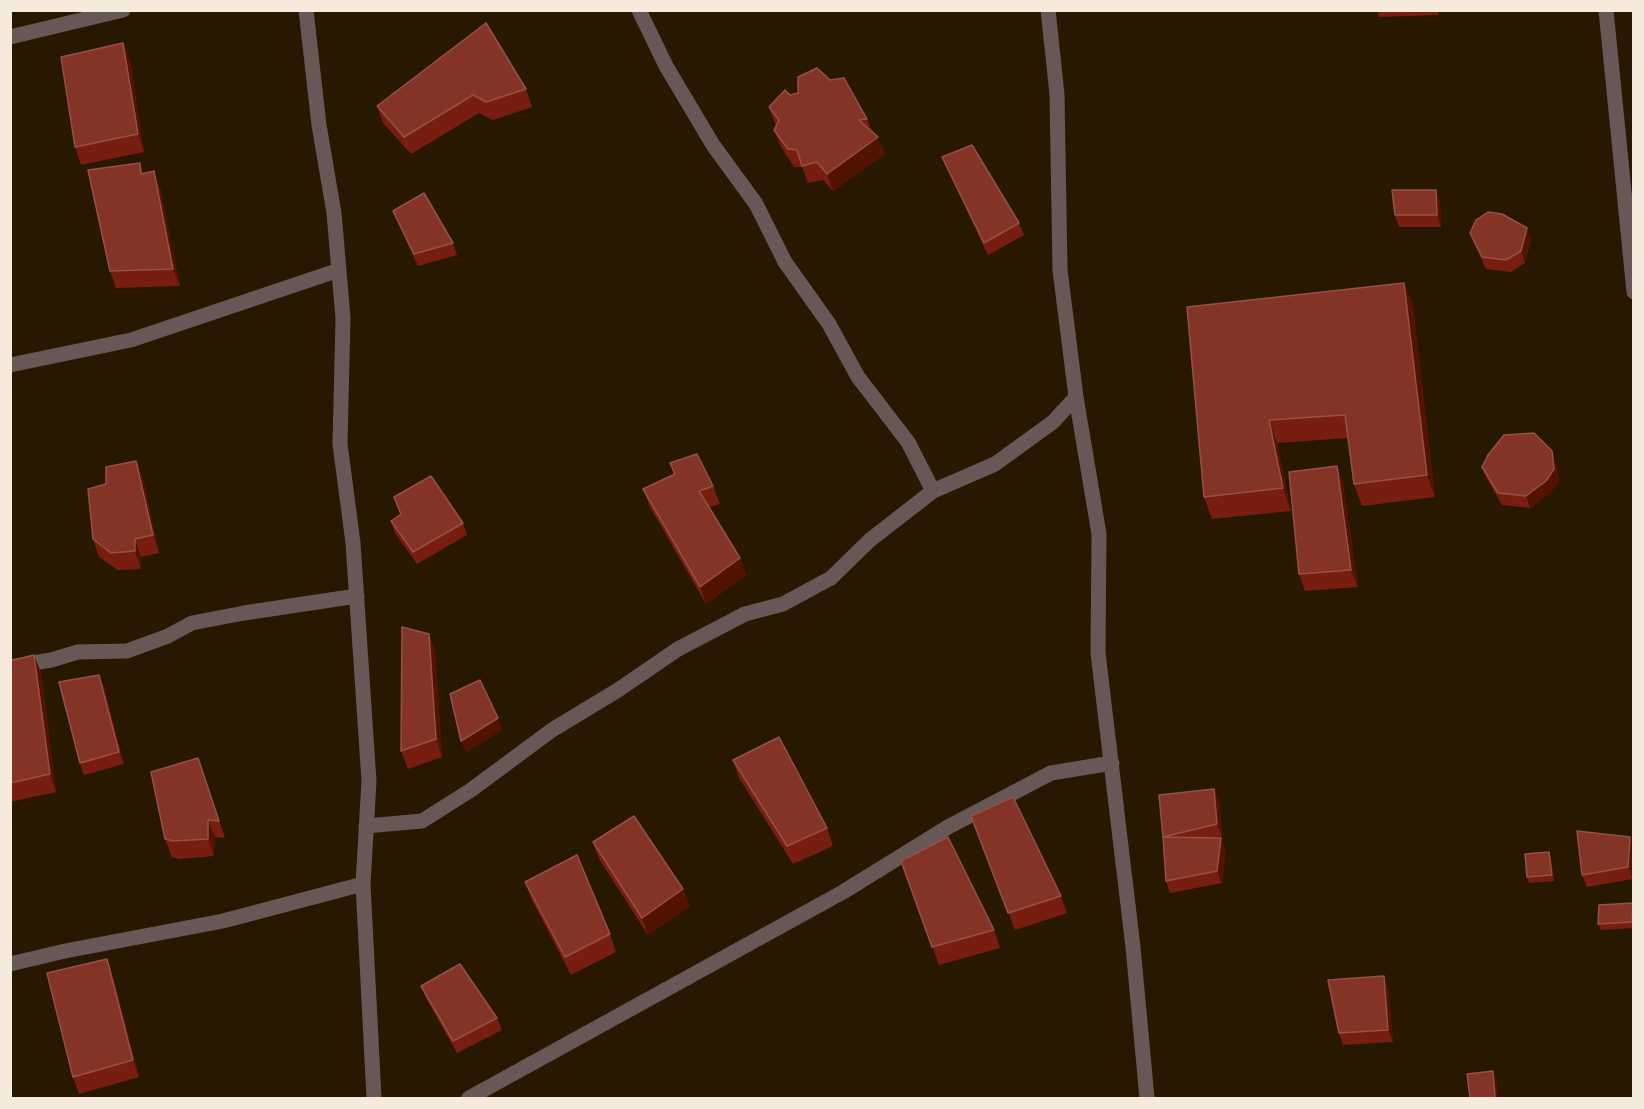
<!DOCTYPE html>
<html>
<head>
<meta charset="utf-8">
<style>
  body { margin:0 }
  #map { position:relative; width:1644px; height:1109px; overflow:hidden; background:#291801; font-family:Lato,sans-serif }
  canvas { display:block }
  .frame { position:absolute; inset:0; border:12px solid #f6eadc; pointer-events:none }
</style>
</head>
<body>
<div id="map">
<canvas width="1644" height="1109"></canvas>
<div class="frame"></div>
</div>
<script>
const ctx = document.querySelector('canvas').getContext('2d');
ctx.lineJoin = 'round';
const poly = rows => new Path2D(rows.map(r => 'M' + r).join(''));
function stroke(path, color, width, dash) { ctx.strokeStyle = color; ctx.lineWidth = width; ctx.lineCap = dash ? 'butt' : 'round'; ctx.setLineDash(dash || []); ctx.stroke(path); }
function fill(path, color) { ctx.fillStyle = color; ctx.fill(path, 'evenodd'); }
const minor = poly([
  [306,10,319,125,334,213,343,318,340,444,353,543,369,781,363,884,374,1098],
  [639,10,666,66,713,145,756,204,785,262,829,324,858,377,908,442,933,491],
  [1048,10,1057,94,1060,270,1076,397,1099,534,1098,653,1133,947,1147,1098],
  [1606,10,1634,292],
  [10,365,131,340,339,270],
  [10,667,51,660,78,652,127,651,168,636,192,623,244,613,357,596],
  [366,826,422,821,471,790,552,730,618,690,678,649,745,614,783,604,831,578,870,540,933,491,995,464,1053,422,1076,397],
  [10,964,65,951,223,921,363,884],
  [469,1098,843,892,948,827,1051,773,1112,763]
]);
const tertiary = poly([
  [10,37,123,10]
]);
const wall = poly([
  [1377,10,1438,10,1439,15,1379,17],
  [123,43,130,60,144,152,81,165,75,147],
  [526,89,532,107,493,120,479,113,411,154,383,123,377,106],
  [790,95,867,119,872,132,885,154,833,191,823,180,808,183,802,167,794,167,781,147,774,130,776,126,769,107],
  [942,157,1019,223,1024,235,988,255,947,168],
  [140,163,143,174,160,188,180,286,116,288,110,271],
  [1436,190,1440,202,1441,227,1399,227,1395,215],
  [393,211,453,243,457,255,418,266,398,223],
  [1470,233,1531,240,1525,263,1511,272,1486,269,1475,245],
  [1404,283,1413,306,1435,497,1362,506,1354,484,1348,438,1277,443,1291,511,1212,519,1204,497,1187,307],
  [1552,451,1556,463,1559,481,1550,493,1530,508,1502,505,1487,479,1482,467],
  [136,461,143,479,159,553,141,557,141,569,118,570,99,557,93,539,106,484],
  [670,463,713,486,720,504,709,507,740,558,746,575,706,604,650,507,643,489,674,475],
  [1337,466,1343,483,1358,587,1305,591,1299,574],
  [394,497,463,523,467,535,417,564,395,533,391,521,401,515],
  [429,634,435,651,442,757,408,769,401,751],
  [10,661,41,672,56,792,10,802],
  [99,675,104,687,124,764,84,775,80,763],
  [733,760,827,828,833,846,793,864,739,778],
  [204,776,225,838,215,837,214,856,179,859,172,857,165,839],
  [1214,789,1219,801,1222,836,1215,838,1226,850,1222,883,1170,893,1166,881,1163,837],
  [971,816,1061,896,1067,913,1015,930],
  [1630,837,1634,848,1633,879,1587,887,1582,875],
  [593,842,683,889,690,906,648,935,599,859],
  [1549,852,1551,858,1554,881,1529,883,1527,877],
  [901,861,994,930,1000,948,939,965],
  [525,882,610,934,616,952,571,975,532,900],
  [1633,903,1634,928,1601,930,1598,924],
  [107,959,113,976,139,1077,79,1094,73,1077],
  [421,986,497,1018,502,1030,457,1053,426,998],
  [1388,988,1393,1042,1343,1045,1339,1033]
]);
const shadedWall = poly([
  [123,43,130,60,144,152,138,134],
  [878,137,885,154,833,191,827,174],
  [154,171,160,188,180,286,173,269],
  [1436,190,1440,202,1441,227,1437,215],
  [1527,228,1531,240,1525,263,1521,251],
  [1404,283,1413,306,1435,497,1427,475],
  [1269,420,1277,443,1291,511,1283,488],
  [1552,451,1556,463,1559,481,1550,493,1530,508,1526,496],
  [136,461,143,479,159,553,153,535],
  [1337,466,1343,483,1358,587,1351,570],
  [135,539,141,557,141,569,135,551],
  [740,558,746,575,706,604,700,587],
  [429,634,435,651,442,757,436,739],
  [34,655,41,672,56,792,50,774],
  [99,675,104,687,124,764,119,752],
  [498,718,502,730,466,753,461,741],
  [1214,789,1219,801,1222,836,1217,824],
  [208,820,215,837,214,856,208,839],
  [1630,837,1634,848,1633,879,1628,867],
  [1221,838,1226,850,1222,883,1217,871],
  [1549,852,1551,858,1554,881,1552,875],
  [683,889,690,906,648,935,642,918],
  [1634,903,1634,927,1632,922],
  [107,959,113,976,139,1077,133,1060],
  [1384,976,1388,988,1393,1042,1388,1030],
  [1493,1071,1497,1082,1498,1098,1495,1098]
]);
const building = poly([
  [486,23,526,89,486,102,473,95,404,137,377,106,486,23],
  [123,43,138,134,75,147,61,57,123,43],
  [817,68,830,80,844,78,867,119,859,120,878,137,827,174,817,162,802,166,797,150,788,149,774,130,779,120,769,107,785,90,790,95,798,93,798,77,817,68],
  [972,145,1019,223,984,243,942,157,972,145],
  [140,163,141,174,154,171,173,269,110,271,88,170,140,163],
  [1392,190,1436,190,1437,215,1395,215,1392,190],
  [424,193,453,243,414,254,393,211,424,193],
  [1488,212,1502,214,1527,228,1521,251,1506,260,1482,257,1470,233,1476,220,1488,212],
  [1404,283,1427,475,1354,484,1345,415,1269,420,1283,488,1204,497,1187,307,1404,283],
  [1534,433,1552,451,1554,469,1546,481,1526,496,1498,493,1482,467,1488,455,1504,435,1534,433],
  [697,454,713,486,699,491,740,558,700,587,643,489,675,474,670,463,697,454],
  [136,461,153,535,135,539,135,551,111,553,93,539,88,489,106,484,106,467,136,461],
  [1337,466,1351,570,1299,574,1289,472,1337,466],
  [431,476,463,523,413,552,391,521,401,514,394,497,431,476],
  [402,627,429,634,436,739,401,751,402,627],
  [34,655,50,774,10,783,10,661,34,655],
  [99,675,119,752,80,763,59,682,99,675],
  [480,680,498,718,461,741,450,694,480,680],
  [779,737,827,828,787,846,733,760,779,737],
  [198,758,219,821,208,820,208,839,173,841,165,839,151,772,198,758],
  [1214,789,1217,824,1163,837,1159,795,1214,789],
  [1013,797,1061,896,1008,913,971,816,1013,797],
  [634,816,683,889,642,918,593,842,634,816],
  [1577,831,1630,837,1628,867,1582,875,1577,831],
  [948,837,994,930,932,947,901,861,948,837],
  [1163,837,1221,838,1217,871,1166,881,1163,837],
  [1549,852,1552,875,1527,877,1525,854,1549,852],
  [577,855,610,934,565,957,525,882,577,855],
  [1633,903,1632,922,1598,924,1599,905,1633,903],
  [107,959,133,1060,73,1077,47,973,107,959],
  [460,964,497,1018,453,1041,421,986,460,964],
  [1384,976,1388,1030,1339,1033,1328,980,1384,976],
  [1493,1071,1495,1098,1470,1098,1467,1074,1493,1071]
]);
stroke(minor, '#675756', 15);
stroke(tertiary, '#675756', 15);
fill(wall, '#771e11');
fill(shadedWall, '#521302');
fill(building, '#843427');
stroke(building, '#965143', 1.5);
</script>
</body>
</html>
